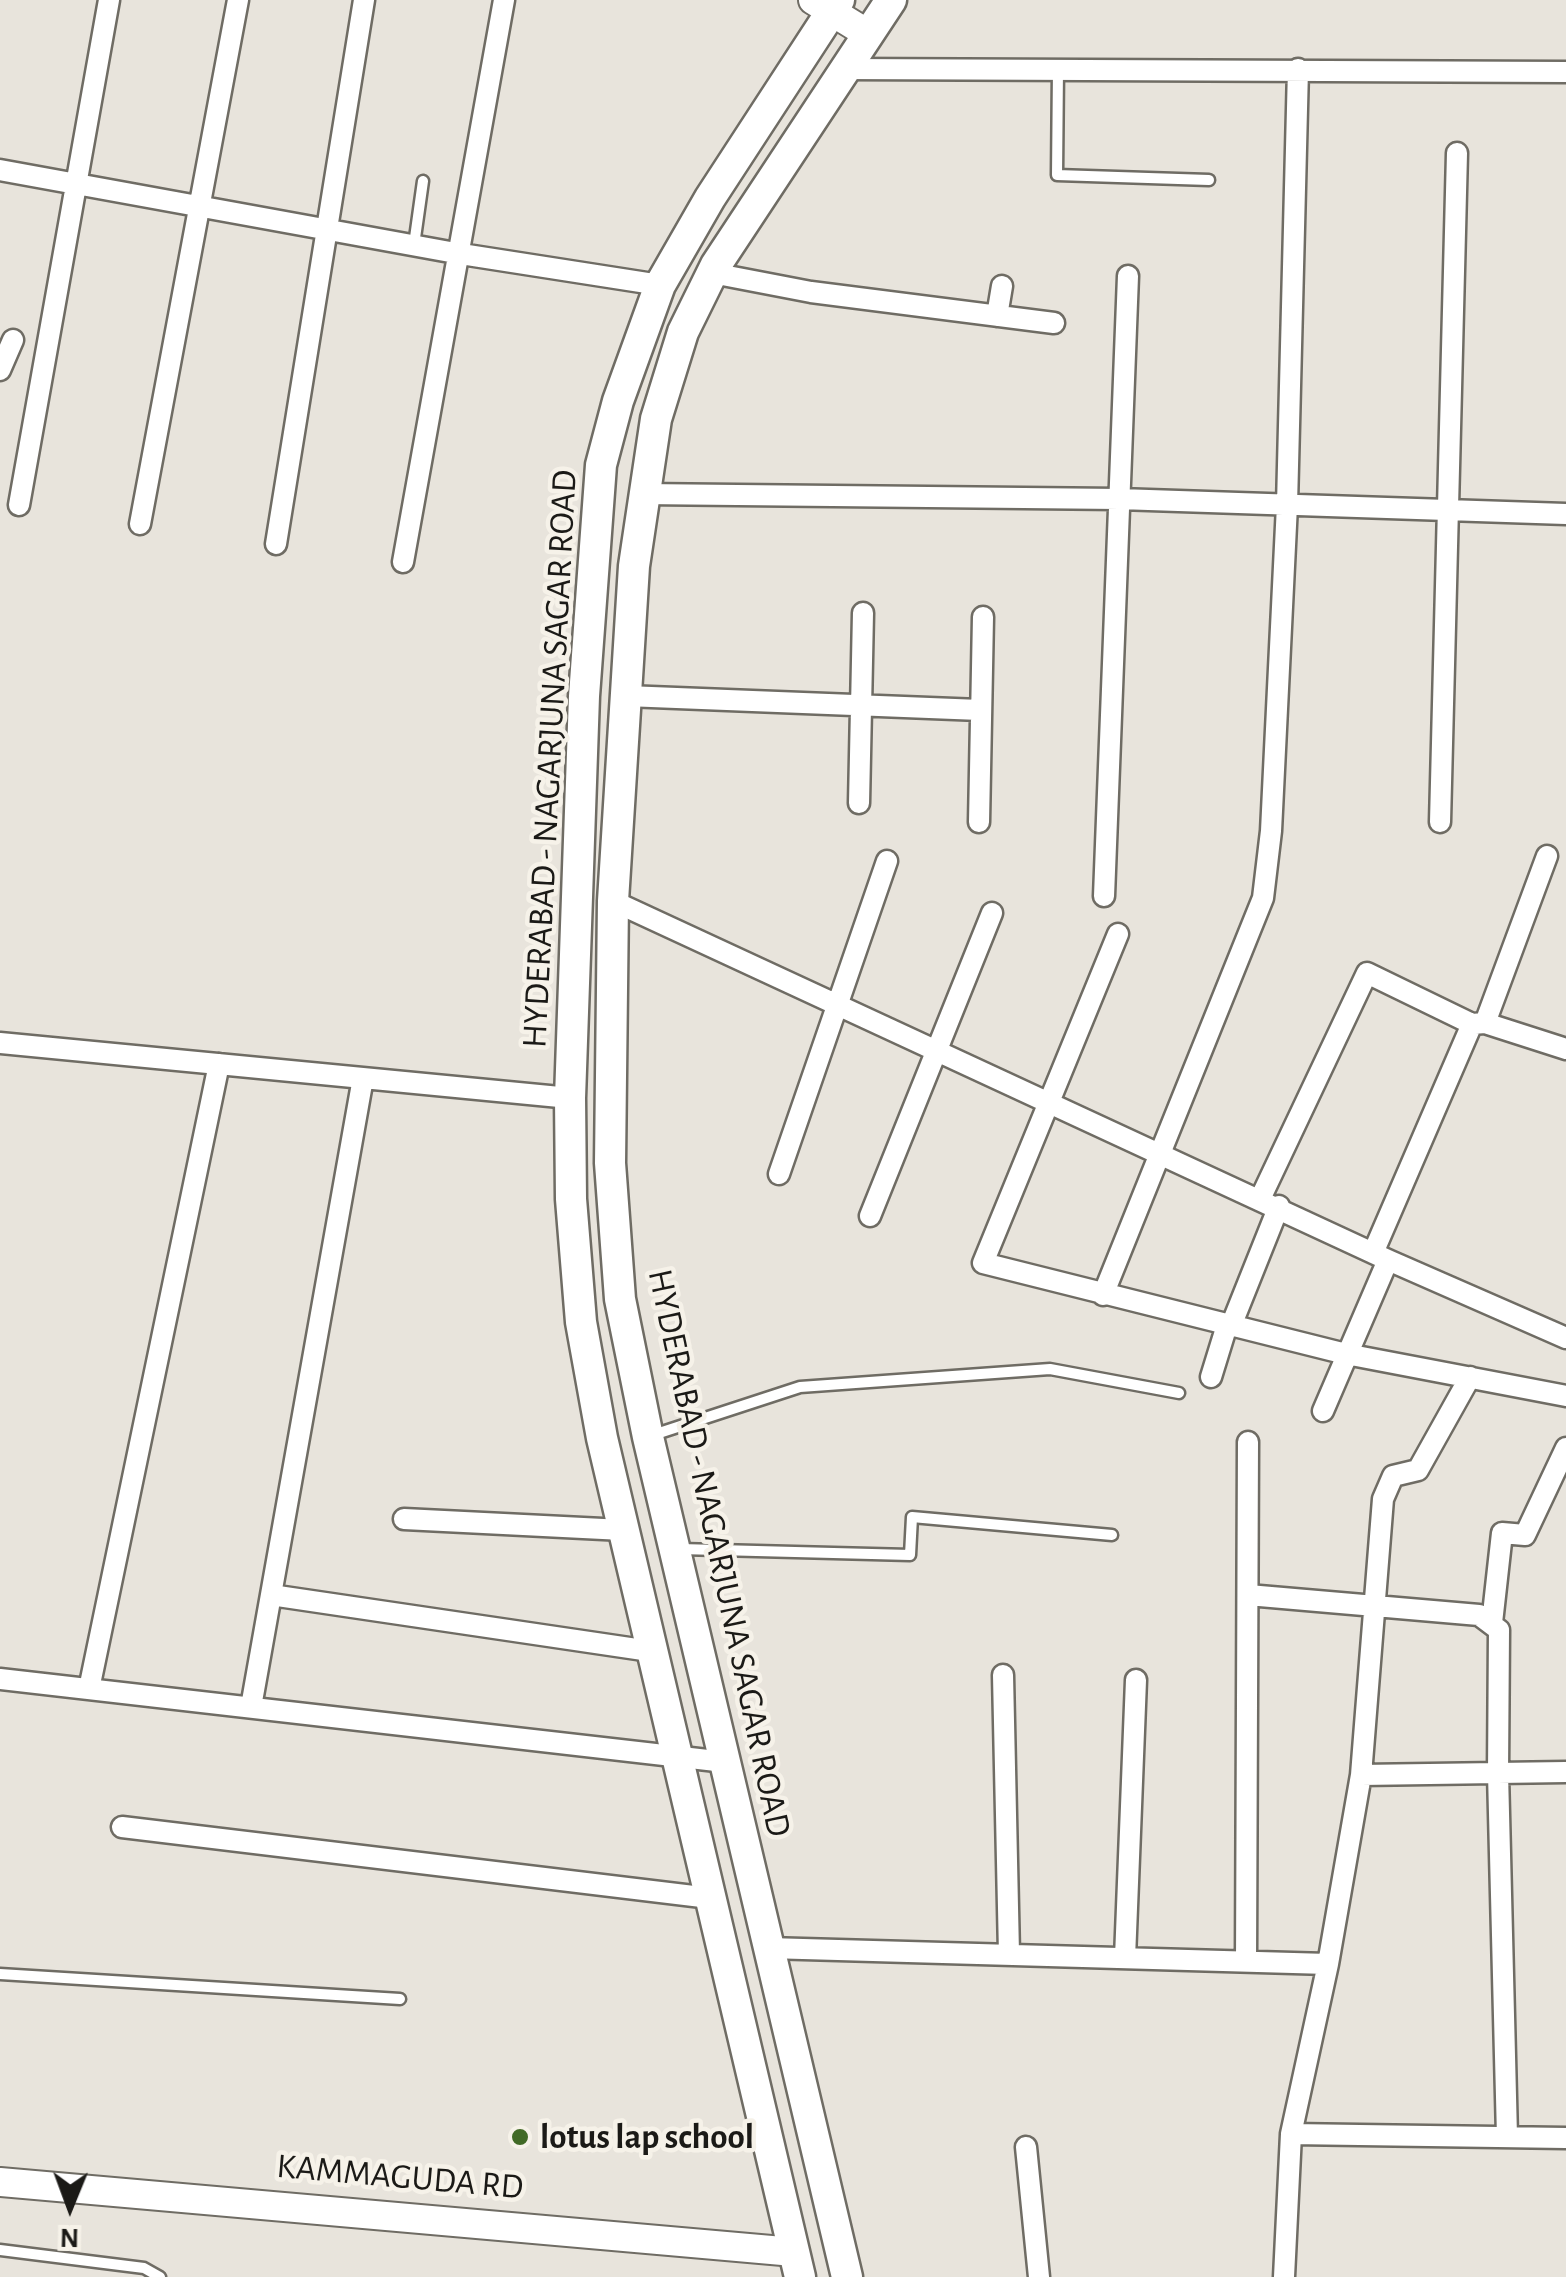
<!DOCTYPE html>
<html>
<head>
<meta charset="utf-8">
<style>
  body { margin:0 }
  #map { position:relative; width:1566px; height:2277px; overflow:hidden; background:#e8e4dc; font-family:"Alegreya Sans",sans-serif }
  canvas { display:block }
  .north { position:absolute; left:20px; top:2157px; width:100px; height:100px; -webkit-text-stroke:8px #f6f2e9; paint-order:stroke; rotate:181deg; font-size:28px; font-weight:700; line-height:40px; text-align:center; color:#1b1a17 }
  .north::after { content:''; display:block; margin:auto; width:35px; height:45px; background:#1b1a17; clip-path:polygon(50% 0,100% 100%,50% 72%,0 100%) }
</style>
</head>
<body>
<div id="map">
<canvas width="1566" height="2277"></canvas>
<div class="north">N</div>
</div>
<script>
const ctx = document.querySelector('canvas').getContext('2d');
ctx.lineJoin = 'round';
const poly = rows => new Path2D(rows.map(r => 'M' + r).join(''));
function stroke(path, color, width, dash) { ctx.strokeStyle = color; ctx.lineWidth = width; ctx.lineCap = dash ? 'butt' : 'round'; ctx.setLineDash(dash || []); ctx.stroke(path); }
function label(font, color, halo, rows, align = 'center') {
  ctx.font = font + ' "Alegreya Sans",sans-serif'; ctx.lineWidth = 9; ctx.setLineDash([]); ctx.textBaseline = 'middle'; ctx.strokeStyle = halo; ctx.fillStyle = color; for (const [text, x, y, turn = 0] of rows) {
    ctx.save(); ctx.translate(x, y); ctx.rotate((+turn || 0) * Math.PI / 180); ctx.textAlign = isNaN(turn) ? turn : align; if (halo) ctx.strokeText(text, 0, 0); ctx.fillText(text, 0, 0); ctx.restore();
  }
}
const lane = poly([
  [1058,69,1057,175,1209,180],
  [414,245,423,181],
  [653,1435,800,1387,1050,1369,1179,1393],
  [680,1549,910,1555,912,1517,1112,1535],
  [0,1974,400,1999],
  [0,2250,144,2268,160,2277]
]);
const street = poly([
  [843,69,1566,72],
  [0,170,461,254,660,285],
  [712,273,811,292,1054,323],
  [997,316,1002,286],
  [0,370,13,340],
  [642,494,1119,499,1566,514],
  [19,505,109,0],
  [140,524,238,0],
  [276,544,364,0],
  [403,562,504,0],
  [626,696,980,710],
  [859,803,863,613],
  [979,822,983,617],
  [1440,822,1457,153],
  [1104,896,1128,276],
  [613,901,1388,1260,1566,1338],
  [1118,934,983,1263,1346,1354,1566,1396],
  [1485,1023,1547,856],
  [0,1043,570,1098],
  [779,1174,887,861],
  [1261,1197,1367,973,1472,1024],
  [870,1216,992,913],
  [1373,1253,1472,1024,1485,1023,1566,1049],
  [1103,1295,1263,898,1271,831,1287,505,1298,69],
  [1231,1326,1279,1206],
  [1211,1377,1227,1325],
  [1323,1411,1388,1260],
  [404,1519,623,1530],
  [271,1595,650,1651],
  [1248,1595,1479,1615,1499,1630,1498,1773,1507,2137],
  [1492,1623,1502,1533,1525,1535,1566,1448],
  [1003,1675,1009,1954],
  [0,1679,725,1762],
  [89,1689,219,1064],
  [251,1707,363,1078],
  [1361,1775,1566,1772],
  [122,1827,710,1898],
  [768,1948,1328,1964],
  [1125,1958,1136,1680],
  [1246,1961,1248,1442],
  [1291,2134,1566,2138],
  [1026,2147,1039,2277],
  [1284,2277,1291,2134,1328,1964,1361,1775,1383,1499,1393,1476,1418,1470,1470,1377]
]);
const secondary = poly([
  [813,0,868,34],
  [0,2182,794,2252]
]);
const primary = poly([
  [800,2277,602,1438,581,1322,571,1199,570,1098,584,696,601,465,618,401,660,285,710,198,839,0],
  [847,2277,648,1437,620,1299,610,1163,613,901,634,566,656,419,683,332,716,265,891,0]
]);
const markers = [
  [520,2137,10,"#416a26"]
];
const streetNames = [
  ["HYDERABAD - NAGARJUNA SAGAR ROAD",550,759,-87],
  ["HYDERABAD - NAGARJUNA SAGAR ROAD",719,1553,78],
  ["KAMMAGUDA RD",400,2177,5]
];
const poiNames = [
  ["lotus lap school",540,2137]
];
stroke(lane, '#6f6c64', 15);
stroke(street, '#6f6c64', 25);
stroke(secondary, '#6f6c64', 32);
stroke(primary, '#6f6c64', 35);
stroke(lane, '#fff', 10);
stroke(street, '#fff', 20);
stroke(secondary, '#fff', 28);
stroke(primary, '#fff', 30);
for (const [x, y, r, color] of markers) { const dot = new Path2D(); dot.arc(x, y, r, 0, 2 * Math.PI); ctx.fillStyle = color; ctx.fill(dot); stroke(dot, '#f6f2e9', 4); }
label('35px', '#1b1a17', '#f6f2e9', streetNames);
label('bold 35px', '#1b1a17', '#f6f2e9', poiNames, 'left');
</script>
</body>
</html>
